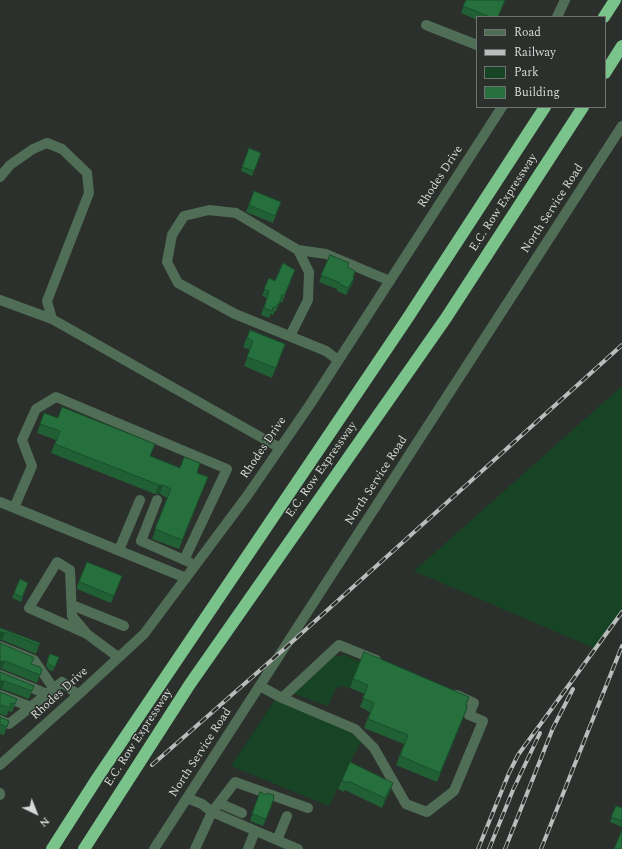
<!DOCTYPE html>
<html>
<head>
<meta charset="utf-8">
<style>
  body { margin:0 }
  #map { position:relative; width:622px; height:849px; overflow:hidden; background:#2b302c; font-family:Spectral,serif }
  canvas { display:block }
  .legend { position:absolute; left:476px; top:16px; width:130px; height:92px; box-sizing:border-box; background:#2b302c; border:1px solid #707471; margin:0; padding:5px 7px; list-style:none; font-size:12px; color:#d7dad8 }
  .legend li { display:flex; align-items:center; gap:8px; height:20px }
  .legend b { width:20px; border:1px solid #707471 }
  .north { position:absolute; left:16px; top:793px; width:40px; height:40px; -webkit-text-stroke:3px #2b302c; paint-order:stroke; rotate:137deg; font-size:11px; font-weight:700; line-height:16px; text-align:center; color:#d7dad8 }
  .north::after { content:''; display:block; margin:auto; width:14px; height:18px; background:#d7dad8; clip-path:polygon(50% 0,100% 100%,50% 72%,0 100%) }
</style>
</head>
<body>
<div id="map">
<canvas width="622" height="849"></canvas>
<ul class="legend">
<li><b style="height:5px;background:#506d56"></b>Road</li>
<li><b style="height:5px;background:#babdbb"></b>Railway</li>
<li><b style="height:11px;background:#184426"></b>Park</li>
<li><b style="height:11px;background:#25703d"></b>Building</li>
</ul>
<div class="north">N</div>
</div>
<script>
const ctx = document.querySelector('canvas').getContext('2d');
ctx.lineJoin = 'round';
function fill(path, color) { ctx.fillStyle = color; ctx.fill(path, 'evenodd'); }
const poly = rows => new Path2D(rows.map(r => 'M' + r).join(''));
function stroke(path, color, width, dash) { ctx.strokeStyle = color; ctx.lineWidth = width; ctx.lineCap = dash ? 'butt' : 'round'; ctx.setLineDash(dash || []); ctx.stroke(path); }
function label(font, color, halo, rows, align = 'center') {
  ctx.font = font + ' Spectral,serif'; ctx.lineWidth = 3; ctx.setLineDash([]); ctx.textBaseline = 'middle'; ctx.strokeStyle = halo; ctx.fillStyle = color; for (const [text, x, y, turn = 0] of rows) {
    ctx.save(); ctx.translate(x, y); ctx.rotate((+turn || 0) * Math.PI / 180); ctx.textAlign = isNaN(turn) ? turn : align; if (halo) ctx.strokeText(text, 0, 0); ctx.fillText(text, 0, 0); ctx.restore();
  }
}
const green = poly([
  [622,386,622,611,594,648,414,571,439,549],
  [345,655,361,662,350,688,342,686,336,688,328,706,292,693,333,657],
  [276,698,352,733,361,741,329,806,231,766]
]);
const minor = poly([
  [557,17,565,0],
  [426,25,477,45],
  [0,177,10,165,33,149,47,143,62,149,87,173,89,193,47,301,52,319],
  [0,300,52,319,280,448],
  [290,336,308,300,309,272,298,250],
  [338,360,326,351,235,314,178,283,167,262,172,235,184,216,209,210,236,213,298,250,326,254,390,281],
  [157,500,141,541,189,562],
  [0,502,186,578],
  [14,508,32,466,22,440,36,409,56,397,227,469,184,560],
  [119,550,140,500],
  [72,605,124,626],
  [87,634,29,608,57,562,70,570,72,616,87,634,118,657],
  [0,646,34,660,54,689],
  [0,675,47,694],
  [260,686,282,698,355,729,374,748,406,804,427,812,454,791,483,721,469,715,474,703,457,695],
  [0,695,31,707],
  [282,698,339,645,376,660],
  [0,720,9,724,62,682,78,695],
  [0,765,78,695,144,634,247,496,309,406,502,107],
  [0,793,0,795],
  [187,798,202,804,212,812,298,849],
  [219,803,242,813],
  [277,840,287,816],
  [154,849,622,126],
  [195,849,212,812,235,782,308,808],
  [248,849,255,831]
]);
const highway = poly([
  [604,17,615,0],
  [605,73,622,46],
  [52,849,98,777,407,319,545,107],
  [84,849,190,684,446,318,583,107]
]);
const rail = poly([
  [152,765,283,650,622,345],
  [478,849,509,773,518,755,622,612],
  [489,849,513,790,540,733],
  [505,849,553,728,573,689],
  [541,849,622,646]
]);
const wall = poly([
  [466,0,498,17,477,17,477,20,461,13],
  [261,153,252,176,241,171,242,167],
  [254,191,281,202,273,223,246,212],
  [330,255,347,267,353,278,352,285,346,295,337,291,337,289,319,282],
  [292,277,282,303,280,302,276,311,275,311,273,315,271,314,269,318,261,315,267,298,262,296,269,278,275,281],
  [250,330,285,344,272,378,244,366,250,350,243,347],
  [44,413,180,468,197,473,208,477,179,549,152,539,167,498,160,494,155,494,51,453,56,440,37,433],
  [87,562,122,576,111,603,77,589,77,586],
  [20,579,28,583,21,602,12,598],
  [0,628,40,643,36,654,2,640,0,640],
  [0,643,32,664,42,670,37,683,2,669],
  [50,654,59,657,53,671,49,670,46,666],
  [0,672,34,686,29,699,2,689,0,689],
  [353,679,466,704,463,718,437,782,396,765,404,744,364,728,370,712,360,707,365,694,350,688],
  [0,692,17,699,12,712,8,711,7,716,0,714],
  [0,717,9,721,4,735,0,734],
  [342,780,393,783,390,792,382,808,345,790,344,792,338,789],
  [260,792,273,797,272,805,263,826,250,821],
  [616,806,622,808,622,827,610,822]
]);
const shadedWall = poly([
  [354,278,352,285,346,295,348,288],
  [159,485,163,485,160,494,155,494],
  [0,632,5,632,2,640,0,640],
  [5,661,2,669,0,669,0,662],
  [0,681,5,681,2,689,0,689],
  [467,708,463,718,437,782,440,773],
  [393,783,390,792,382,808,385,798]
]);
const building = poly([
  [466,0,505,0,498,17,490,17,463,6,466,0],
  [249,148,261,153,254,171,242,167,249,148],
  [254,191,281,202,275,216,249,205,254,191],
  [330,255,349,263,347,267,355,271,353,278,354,278,348,288,339,284,340,283,321,275,330,255],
  [283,263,295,270,284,296,282,295,279,304,277,304,276,308,273,307,272,311,264,308,269,291,264,289,269,278,275,281,283,263],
  [250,330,285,344,276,368,247,357,253,341,247,338,250,330],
  [62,407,155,444,150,456,180,468,184,457,200,463,197,473,208,477,182,540,155,529,171,489,163,485,159,485,55,444,60,431,40,424,44,413,58,418,62,407],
  [87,562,122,576,114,596,80,582,80,579,87,562],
  [20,579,28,583,22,597,14,593,20,579],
  [0,628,40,643,39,645,5,632,0,632,0,628],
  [0,643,33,657,34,658,31,664,40,667,42,670,40,675,5,661,0,662,0,643],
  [364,652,469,697,466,704,467,708,440,773,400,756,408,735,368,719,374,703,363,698,368,685,353,679,364,652],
  [50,654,59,657,55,667,50,665,47,661,50,654],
  [0,672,34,686,32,691,5,681,0,681,0,672],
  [0,692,17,699,15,704,11,703,10,708,2,705,0,707,0,692],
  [0,717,9,721,7,727,0,724,0,717],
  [350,762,393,783,385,798,348,781,348,783,342,780,350,762],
  [260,792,266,795,267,793,274,795,273,797,274,798,266,819,252,814,260,792],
  [616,806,622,808,622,821,611,817,616,806],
  [622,830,622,849,614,849,622,830]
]);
const streetNames = [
  ["Rhodes Drive",441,177,-57],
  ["E.C. Row Expressway",504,203,-57],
  ["North Service Road",553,209,-57],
  ["Rhodes Drive",264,448,-56],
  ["E.C. Row Expressway",322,470,-55],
  ["North Service Road",377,481,-57],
  ["Rhodes Drive",60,694,-42],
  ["E.C. Row Expressway",139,738,-57],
  ["North Service Road",201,753,-57]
];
fill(green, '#184426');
stroke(minor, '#506d56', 10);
stroke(highway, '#7ac38b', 12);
stroke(rail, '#babdbb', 4);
stroke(rail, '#2b302c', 2.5, [8]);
fill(wall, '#206034');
fill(shadedWall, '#1a4e2b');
fill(building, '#25703d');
stroke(building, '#1a4e2b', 1);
label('12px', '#d7dad8', '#2b302c', streetNames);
</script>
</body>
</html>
